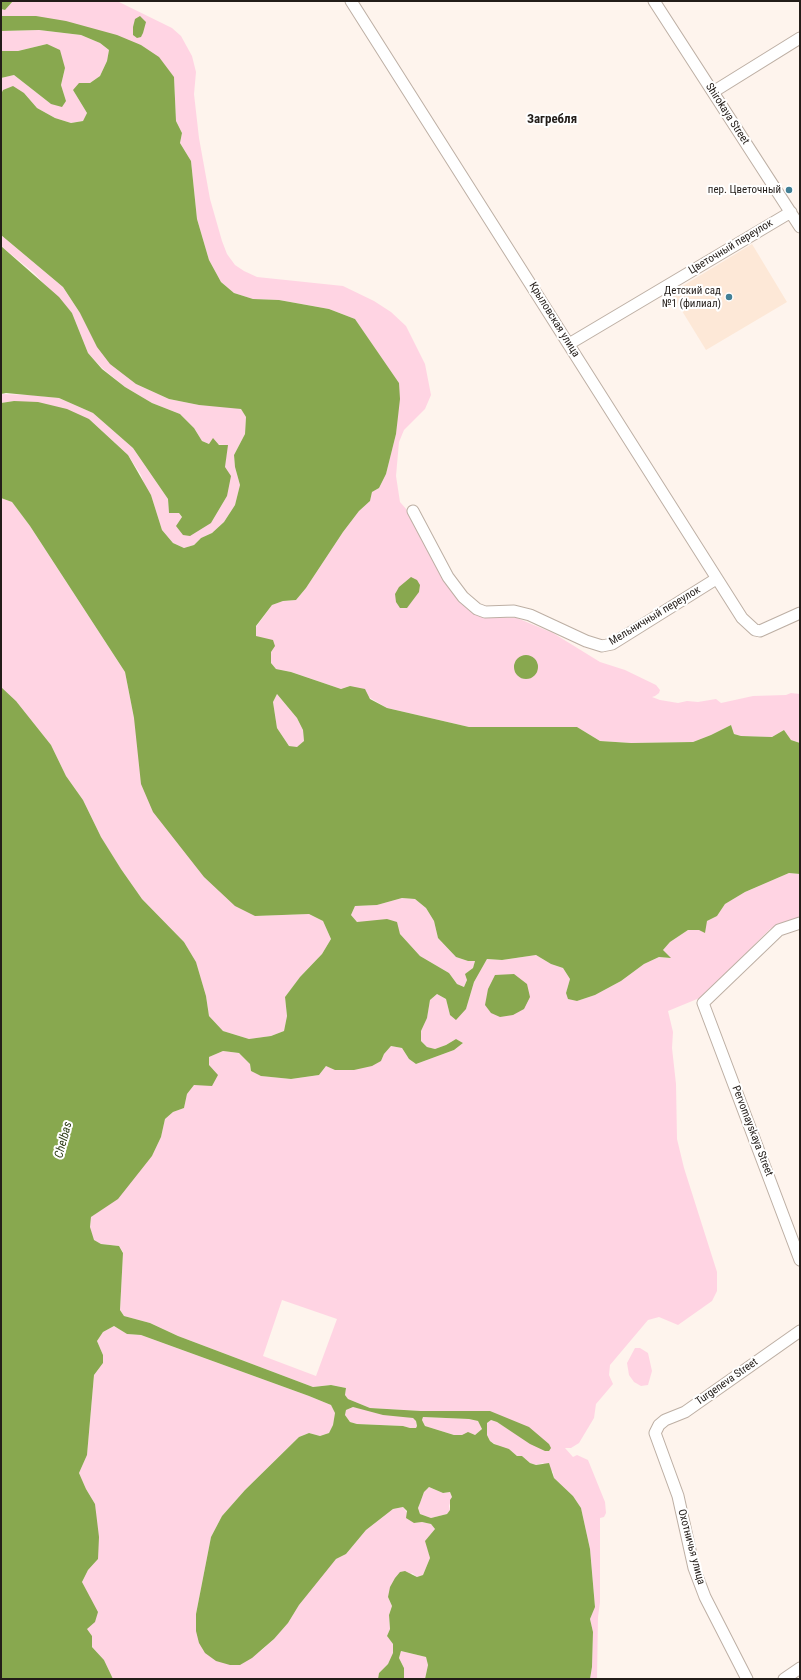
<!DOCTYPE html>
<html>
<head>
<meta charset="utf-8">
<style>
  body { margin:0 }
  #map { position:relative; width:801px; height:1680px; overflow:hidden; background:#fef4ed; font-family:"Roboto Condensed",sans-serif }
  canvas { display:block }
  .frame { position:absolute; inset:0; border:2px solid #231d19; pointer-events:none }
</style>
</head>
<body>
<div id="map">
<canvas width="801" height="1680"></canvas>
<div class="frame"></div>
</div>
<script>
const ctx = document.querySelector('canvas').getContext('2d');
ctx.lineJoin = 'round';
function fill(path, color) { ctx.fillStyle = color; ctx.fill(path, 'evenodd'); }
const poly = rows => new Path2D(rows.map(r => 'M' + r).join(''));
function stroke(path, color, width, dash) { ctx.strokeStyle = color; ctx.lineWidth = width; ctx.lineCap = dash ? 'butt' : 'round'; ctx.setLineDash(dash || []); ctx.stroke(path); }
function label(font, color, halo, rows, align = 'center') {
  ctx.font = font + ' "Roboto Condensed",sans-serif'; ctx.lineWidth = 4; ctx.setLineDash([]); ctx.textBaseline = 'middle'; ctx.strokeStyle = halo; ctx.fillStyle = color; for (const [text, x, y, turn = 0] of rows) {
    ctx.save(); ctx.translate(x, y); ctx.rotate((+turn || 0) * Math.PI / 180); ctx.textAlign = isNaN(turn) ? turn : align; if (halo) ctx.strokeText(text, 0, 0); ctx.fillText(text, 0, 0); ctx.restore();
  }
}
const built = poly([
  [752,244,787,302,706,350,671,293]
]);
const green = poly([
  [13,1,117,1,172,28,181,36,192,56,196,72,194,94,199,138,210,199,222,241,227,254,235,265,244,271,257,277,343,286,374,301,391,312,406,326,425,364,431,395,425,409,404,430,399,442,396,476,400,502,407,510,442,576,481,616,517,618,553,633,600,662,625,670,656,685,660,690,659,693,655,696,652,697,660,700,678,703,687,701,698,702,716,699,721,703,753,696,786,695,791,693,800,694,800,743,791,740,784,730,772,737,741,736,734,734,731,725,711,735,693,742,631,743,600,741,577,727,469,727,387,708,350,686,341,689,291,672,276,669,271,663,271,652,256,636,256,627,272,605,283,601,296,600,306,588,343,532,359,511,370,501,372,492,379,488,386,474,396,434,399,383,355,319,329,309,279,300,253,299,234,293,221,282,209,260,197,219,191,161,180,143,182,133,176,121,174,77,141,45,1,16,1,9,5,10],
  [39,30,81,35,100,43,109,50,107,61,100,76,90,83,73,90,87,113,83,121,71,123,55,118,37,108,24,93,3,90,1,94,1,78,14,75,51,104,66,101,61,85,65,68,47,44,18,51,1,51,1,31],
  [1,235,63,287,80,313,136,384,169,399,199,405,227,406,241,409,246,417,245,434,234,455,235,467,240,485,235,505,224,522,212,533,201,538,194,545,184,548,173,543,162,530,151,495,145,487,141,475,128,455,89,419,14,401,1,403,1,394,32,395,59,398,93,413,133,448,168,499,169,513,179,513,182,518,211,523,227,496,225,467,227,445,209,444,202,441,194,428,180,414,152,403,125,387,102,368,88,353,72,313,34,273,1,246],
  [1,498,12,502,30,526,125,672,134,718,255,916,309,914,323,921,331,939,322,954,300,977,285,997,287,1016,284,1031,271,1036,249,1039,223,1031,209,1016,206,996,196,963,184,942,142,899,121,869,101,837,83,800,66,776,51,745,16,701,1,687],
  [277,694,297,718,303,730,304,741,297,748,289,746,277,728,273,702],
  [789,873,800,874,800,917,779,924,770,929,702,997,668,1011,673,1032,672,1048,676,1084,677,1139,684,1168,717,1272,717,1291,712,1301,678,1325,659,1317,648,1320,610,1365,609,1375,613,1384,596,1404,594,1418,579,1443,571,1448,565,1448,573,1457,577,1455,588,1460,605,1502,606,1513,604,1517,600,1518,600,1602,598,1617,597,1679,590,1679,592,1667,593,1632,590,1619,595,1606,590,1549,581,1508,573,1496,554,1478,553,1472,543,1463,536,1465,530,1463,522,1456,517,1456,509,1449,505,1450,490,1441,487,1435,487,1423,491,1420,497,1422,510,1430,549,1444,539,1437,468,1411,421,1411,370,1408,348,1399,345,1395,346,1388,331,1385,313,1387,178,1336,150,1323,124,1316,120,1310,123,1252,119,1246,101,1244,93,1240,90,1227,91,1217,103,1208,137,1173,152,1156,161,1137,165,1119,173,1112,184,1108,187,1094,209,1065,209,1057,223,1051,239,1053,250,1064,251,1071,262,1076,291,1079,319,1075,326,1066,381,1061,384,1054,391,1046,402,1048,409,1059,416,1064,454,1050,463,1043,456,1039,446,1045,435,1049,427,1047,421,1041,421,1031,427,1017,430,1000,437,994,446,999,450,1015,466,1009,474,982,487,959,502,960,536,955,551,964,563,968,570,979,566,993,577,1001,595,995,621,981,644,964,659,957,670,958,663,950,670,942,688,930,699,930,707,921,717,916,725,904,745,892],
  [282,1300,337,1319,316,1376,263,1356],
  [402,898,415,899,426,908,434,921,438,938,456,957,468,961,475,961,473,968,466,974,467,980,464,987,457,984,449,973,420,956,400,934,396,922,357,922,351,915,355,906,377,905],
  [114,1326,127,1334,141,1335,309,1396,331,1405,335,1413,333,1425,329,1433,320,1436,309,1433,299,1437,245,1490,222,1516,211,1537,196,1614,240,1665,262,1650,274,1639,288,1623,299,1605,324,1572,336,1559,346,1554,366,1530,393,1509,403,1507,414,1523,422,1522,431,1524,435,1529,426,1541,430,1558,423,1575,417,1577,412,1573,388,1597,392,1606,389,1615,390,1629,387,1636,393,1644,393,1654,388,1664,379,1673,378,1679,113,1679,104,1660,92,1647,92,1636,86,1629,87,1592,82,1582,88,1570,98,1559,95,1504,86,1489,79,1473,87,1455,94,1375,103,1363,103,1355,97,1341,103,1332],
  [635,1348,640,1348,648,1353,652,1371,648,1385,641,1386,634,1382,629,1375,627,1363],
  [353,1407,413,1418,416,1421,417,1426,416,1428,410,1428,403,1426,357,1424,350,1422,345,1415,346,1410],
  [423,1417,469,1419,478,1421,482,1429,475,1435,454,1435,425,1426,422,1420],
  [429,1487,443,1493,450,1492,452,1497,449,1506,450,1510,447,1514,431,1518,420,1514,418,1508,420,1503,424,1492],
  [401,1651,426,1657,428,1665,425,1679,404,1679,404,1668,399,1658]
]);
const water = poly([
  [1,1,13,1,5,10,1,9],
  [1,16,36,16,66,21,117,35,141,45,159,57,174,77,176,121,182,133,180,143,191,161,197,219,209,260,221,282,234,293,253,299,279,300,329,309,355,319,399,383,400,399,396,434,386,474,379,488,372,492,370,501,359,511,343,532,306,588,296,600,283,601,272,605,256,626,256,636,273,640,275,646,271,652,271,663,276,669,291,672,341,689,350,686,365,689,370,699,387,708,469,727,577,727,600,741,631,743,693,742,711,735,731,725,734,734,741,736,772,737,784,730,791,740,800,743,800,874,789,873,745,892,725,904,717,916,707,921,705,933,699,930,688,930,670,942,663,950,671,958,659,957,644,964,621,981,595,995,577,1001,568,999,566,993,570,979,563,968,551,964,536,955,502,960,487,959,474,982,466,1009,456,1020,450,1015,446,999,437,994,430,1000,427,1018,421,1031,421,1041,427,1047,435,1049,446,1045,456,1039,463,1043,454,1050,416,1064,409,1059,402,1048,391,1046,384,1054,381,1061,372,1066,354,1070,335,1070,326,1066,319,1075,291,1079,261,1076,251,1071,250,1064,239,1053,223,1051,209,1057,209,1065,218,1075,212,1086,194,1085,187,1094,184,1108,173,1112,165,1119,161,1137,152,1156,118,1199,91,1217,90,1227,94,1240,101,1244,119,1246,123,1253,120,1310,124,1316,150,1323,178,1336,313,1387,331,1385,346,1388,345,1395,348,1399,370,1408,421,1411,490,1411,529,1427,549,1444,551,1448,549,1451,545,1451,530,1444,497,1422,491,1420,487,1423,487,1435,490,1441,494,1444,509,1449,517,1456,522,1456,530,1463,536,1465,549,1463,554,1478,573,1496,581,1508,590,1549,595,1607,590,1619,593,1632,592,1667,590,1679,425,1679,428,1665,426,1657,401,1651,399,1658,404,1668,404,1679,378,1679,379,1673,388,1664,393,1653,393,1644,387,1636,390,1629,389,1615,392,1606,388,1597,390,1587,395,1578,400,1572,405,1571,417,1577,423,1575,430,1558,425,1541,435,1529,431,1524,422,1522,414,1523,406,1518,407,1511,403,1507,393,1509,366,1530,346,1554,336,1559,299,1605,288,1623,274,1639,252,1658,240,1665,230,1665,216,1661,205,1653,199,1643,196,1631,196,1614,211,1537,222,1516,245,1490,299,1437,309,1433,320,1436,329,1433,333,1425,335,1413,331,1405,309,1396,141,1335,127,1334,114,1326,103,1332,97,1341,103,1355,103,1363,94,1375,87,1455,79,1473,86,1489,95,1504,99,1537,98,1559,88,1570,82,1582,98,1612,95,1622,87,1629,92,1636,92,1647,104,1660,113,1679,1,1679,1,687,16,701,51,745,66,776,83,800,101,837,121,869,142,899,184,942,196,962,206,996,209,1016,223,1031,249,1039,271,1036,284,1031,287,1016,285,997,300,977,322,954,331,939,323,921,309,914,255,916,235,906,204,877,153,812,141,784,134,718,125,672,30,526,12,502,1,498,1,403,14,401,38,402,67,409,89,419,128,455,151,495,162,530,173,543,184,548,194,545,201,538,212,533,224,522,235,505,240,485,235,467,234,455,245,434,246,417,241,409,199,405,169,399,136,384,110,364,97,347,80,313,63,287,1,235,1,94,3,90,13,86,24,93,37,108,55,118,71,123,83,121,87,113,73,90,79,83,90,83,100,76,107,61,109,50,100,43,81,35,39,30,1,31],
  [277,694,297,718,303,730,304,741,297,747,289,746,277,728,273,702],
  [402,898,415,899,426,908,434,921,438,938,456,957,468,961,475,961,473,968,465,974,467,980,464,987,457,984,449,973,420,956,400,934,397,922,387,919,357,922,351,915,355,906,377,905],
  [353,1407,383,1415,413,1418,416,1421,417,1426,416,1428,410,1428,403,1426,357,1424,350,1422,345,1415,346,1410],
  [423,1417,469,1419,478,1421,482,1429,475,1435,468,1432,462,1435,454,1435,425,1426,422,1420],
  [429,1487,443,1493,450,1492,452,1497,450,1500,450,1510,447,1514,431,1518,420,1514,418,1508,420,1503,424,1492],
  [140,16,146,22,143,33,141,37,137,38,133,35,133,27,135,19],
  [47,44,60,50,65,68,61,85,66,101,62,107,51,104,14,75,1,78,1,51,18,51],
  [1,246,59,297,72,313,88,353,102,369,125,387,152,403,180,414,194,428,202,441,209,444,213,438,219,445,228,445,225,467,231,476,227,496,211,523,190,536,183,535,176,526,182,517,179,513,169,513,168,499,133,448,93,413,59,398,6,393,1,394],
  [411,577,417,580,420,585,419,592,407,608,400,608,396,602,395,594,399,587],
  '514 667a12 12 0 1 1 24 0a12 12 0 1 1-24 0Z',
  [514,974,527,984,530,997,524,1009,513,1015,500,1017,491,1013,485,1005,488,989,495,975]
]);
const minor = poly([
  [351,1,742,618,755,630,760,631,800,613],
  [654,1,800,227],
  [713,92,800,38],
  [569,344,791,212],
  [413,511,448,577,463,597,477,609,485,612,514,611,530,615,586,641,602,646,612,644,716,579],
  [800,923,779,930,703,1003,800,1260],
  [747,1679,705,1597,694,1568,678,1496,655,1433,659,1425,665,1420,685,1412,800,1331],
  [784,1679,800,1668]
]);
const markers = [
  [789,190,4,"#427f95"],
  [729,297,4,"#427f95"]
];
const streetNames = [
  ["Shirokaya Street",727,114,57],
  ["Цветочный переулок",731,247,-31],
  ["Крыловская улица",554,320,58],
  ["Мельничный переулок",655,616,-31],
  ["Pervomayskaya Street",752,1131,69],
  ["Turgeneva Street",727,1382,-35],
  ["Охотничья улица",691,1547,75]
];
const poiNames = [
  ["пер. Цветочный",781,190],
  ["Детский сад",721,291],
  ["№1 (филиал)",721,304]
];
const waterNames = [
  ["Chelbas",64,1140,-75]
];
const quarterNames = [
  ["Загребля",552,120]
];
fill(built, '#fde8d7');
fill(green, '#ffd4e3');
fill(water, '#88a84f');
stroke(minor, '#bdafa4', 13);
stroke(minor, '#fff', 11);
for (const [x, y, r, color] of markers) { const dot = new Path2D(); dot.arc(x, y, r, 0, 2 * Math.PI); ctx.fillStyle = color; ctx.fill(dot); stroke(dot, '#fff', 1.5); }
label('11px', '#231d19', '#fff', streetNames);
label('11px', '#231d19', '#fff', poiNames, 'right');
label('italic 12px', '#2f3d18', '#fff', waterNames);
label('bold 13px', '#231d19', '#fff', quarterNames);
</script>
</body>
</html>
